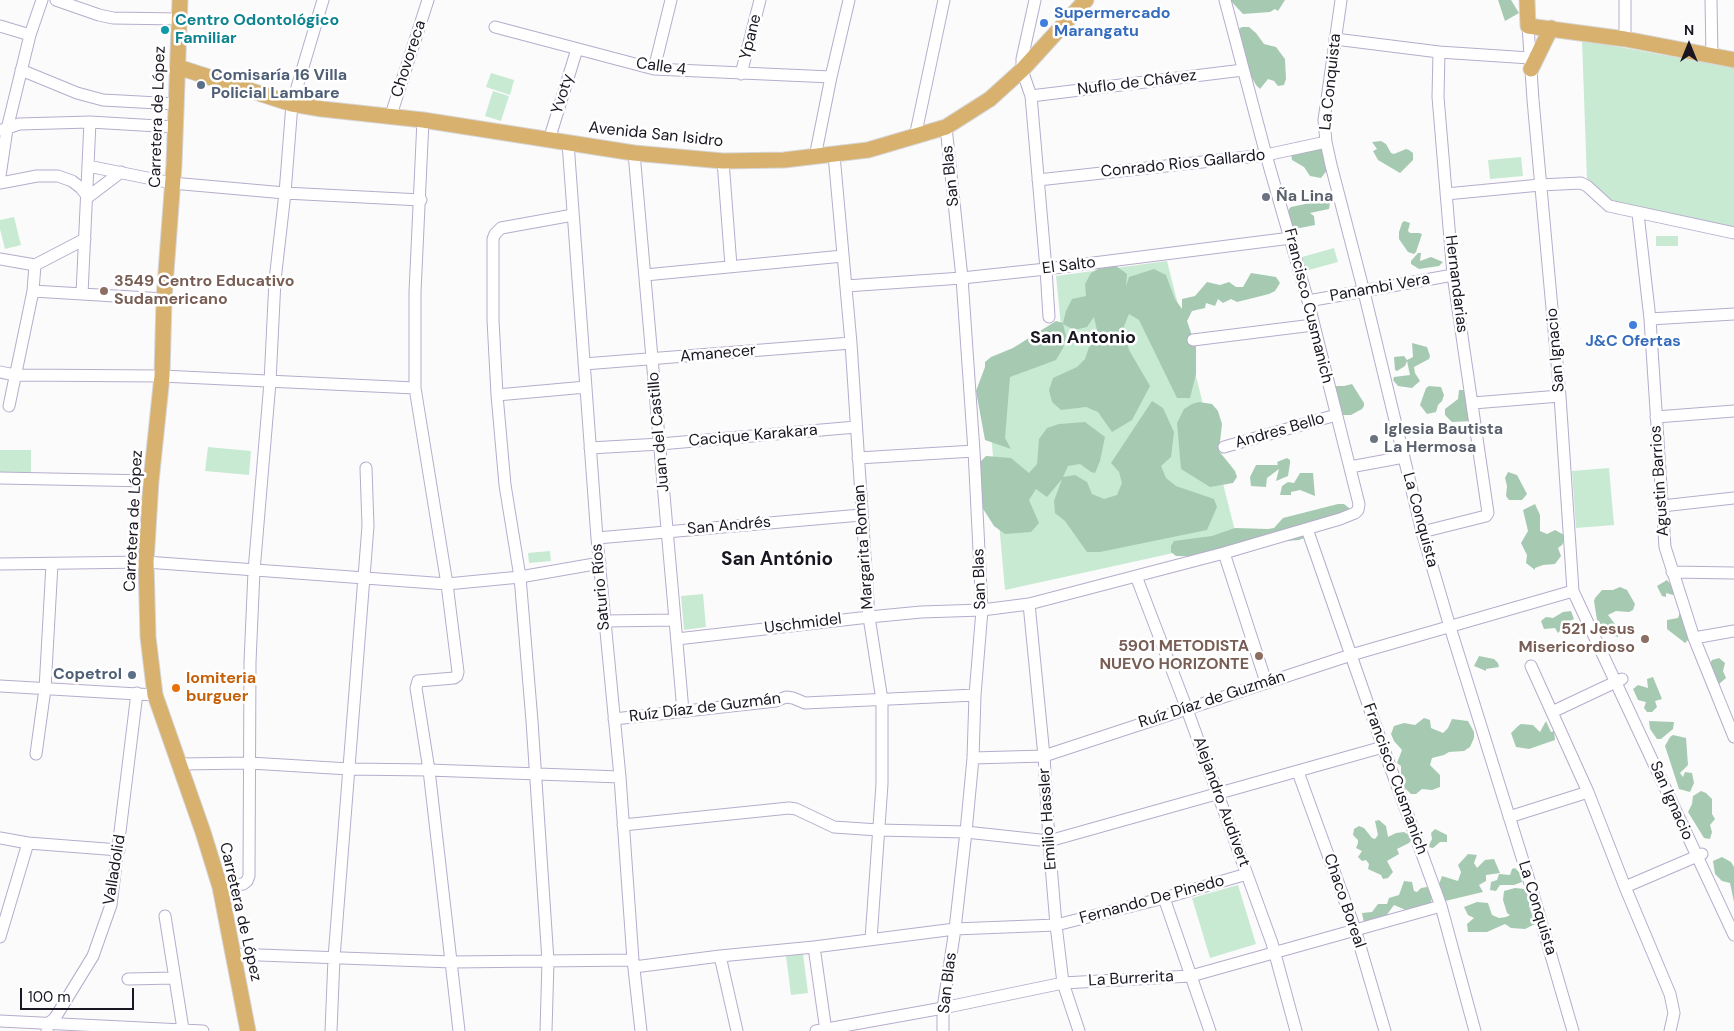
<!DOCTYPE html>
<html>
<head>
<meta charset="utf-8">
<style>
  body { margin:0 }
  #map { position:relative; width:1734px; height:1031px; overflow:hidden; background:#fbfbfb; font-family:"DM Sans",sans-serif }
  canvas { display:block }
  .north { position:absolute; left:1664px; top:20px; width:50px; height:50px; -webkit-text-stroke:4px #fff; paint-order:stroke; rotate:0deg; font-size:14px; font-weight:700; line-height:20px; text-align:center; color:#1b1722 }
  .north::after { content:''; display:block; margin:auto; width:18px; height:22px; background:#1b1722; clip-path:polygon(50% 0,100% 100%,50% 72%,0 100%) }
  .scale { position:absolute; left:20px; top:988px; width:114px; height:22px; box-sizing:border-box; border:2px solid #1b1722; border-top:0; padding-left:6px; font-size:15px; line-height:18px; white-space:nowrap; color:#1b1722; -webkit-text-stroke:4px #fff; paint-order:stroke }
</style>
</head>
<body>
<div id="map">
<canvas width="1734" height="1031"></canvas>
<div class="north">N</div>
<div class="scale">100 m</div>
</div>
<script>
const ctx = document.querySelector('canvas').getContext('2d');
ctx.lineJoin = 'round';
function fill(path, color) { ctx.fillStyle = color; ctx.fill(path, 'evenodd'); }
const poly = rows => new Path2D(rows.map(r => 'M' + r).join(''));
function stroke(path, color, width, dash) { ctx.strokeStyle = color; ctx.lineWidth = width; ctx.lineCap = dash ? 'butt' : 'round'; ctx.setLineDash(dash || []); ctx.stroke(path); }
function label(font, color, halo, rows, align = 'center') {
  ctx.font = font + ' "DM Sans",sans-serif'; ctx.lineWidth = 5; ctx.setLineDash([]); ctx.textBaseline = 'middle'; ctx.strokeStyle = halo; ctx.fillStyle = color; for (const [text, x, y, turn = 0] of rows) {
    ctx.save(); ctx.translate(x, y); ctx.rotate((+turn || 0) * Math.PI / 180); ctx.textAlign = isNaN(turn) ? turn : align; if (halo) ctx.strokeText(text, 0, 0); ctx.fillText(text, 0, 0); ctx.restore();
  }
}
const green = poly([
  [1582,40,1734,68,1734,227,1603,201,1587,181],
  [491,73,514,80,510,95,486,87],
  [493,91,509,96,501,121,485,116],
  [1521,157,1523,176,1490,179,1488,160],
  [14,217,21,245,5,249,0,229,0,220],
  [1656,236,1678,236,1678,246,1656,246],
  [1334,248,1338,262,1305,271,1302,257],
  [1167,261,1237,539,1005,590,985,367,1061,326,1056,276],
  [208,447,251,451,249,475,205,471],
  [0,450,31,450,31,474,0,474],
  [1609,468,1614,525,1576,528,1572,471],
  [550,551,551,561,529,563,528,553],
  [703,594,706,627,684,630,681,596],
  [1238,885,1256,944,1210,958,1192,898],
  [803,954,808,993,791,995,786,956]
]);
const forest = poly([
  [1230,0,1285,0,1278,11,1275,9,1270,12,1243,14],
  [1498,0,1511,0,1519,13,1505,21],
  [1242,27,1249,27,1256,33,1264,44,1276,47,1285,59,1286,79,1284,85,1278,86,1274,81,1268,79,1260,89,1256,85,1238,53,1237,30],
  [1300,141,1321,145,1331,165,1321,178,1310,176,1304,167,1292,160,1290,148],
  [1381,141,1386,144,1391,153,1394,154,1406,149,1409,150,1413,153,1413,160,1400,173,1378,160,1373,151,1377,149,1372,142],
  [1324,200,1330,203,1329,209,1310,213,1314,216,1315,225,1295,229,1288,222,1289,209,1291,207],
  [1404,221,1410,223,1408,231,1410,233,1419,233,1422,234,1416,252,1414,254,1408,252,1399,239,1399,232,1402,223],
  [1418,253,1421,253,1420,261,1431,257,1443,262,1439,266,1419,269,1411,264,1411,261],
  [1103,266,1116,266,1127,274,1126,286,1129,277,1154,269,1166,275,1175,299,1182,309,1182,299,1195,296,1207,282,1220,285,1229,282,1236,287,1243,287,1251,273,1276,277,1280,283,1275,291,1269,294,1237,302,1231,299,1223,303,1218,299,1215,306,1206,303,1205,308,1192,311,1187,321,1196,347,1196,374,1190,398,1177,398,1139,320,1129,314,1124,326,1129,350,1150,386,1132,420,1112,432,1098,412,1086,407,1061,410,1052,402,1049,390,1053,378,1077,367,1085,359,1089,347,1099,339,1094,317,1087,327,1074,330,1063,324,1066,336,1063,348,1056,360,1010,377,1005,438,1011,449,985,440,976,391,985,367,985,362,991,357,1013,348,1056,321,1063,323,1066,311,1072,299,1086,296,1085,284,1091,273],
  [1412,343,1427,347,1430,356,1429,359,1414,367,1415,373,1420,381,1412,388,1398,386,1393,380,1394,377,1410,375,1407,361,1405,366,1397,371,1395,370,1394,357,1404,356,1407,360,1413,357],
  [1352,384,1364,403,1364,406,1362,409,1351,415,1341,415,1328,386,1344,386],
  [1429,386,1441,387,1444,395,1442,401,1438,405,1436,412,1427,414,1420,405,1426,388],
  [1459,390,1466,390,1471,421,1452,422,1445,415,1445,409,1458,399],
  [1152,401,1163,408,1174,432,1171,457,1161,466,1166,478,1176,486,1214,499,1217,507,1207,530,1100,552,1087,552,1065,521,1055,513,1054,501,1062,479,1047,497,1036,489,1029,500,1039,523,1031,532,1005,534,994,526,980,504,976,466,986,456,1011,458,1029,473,1037,464,1039,439,1047,428,1059,424,1085,422,1105,437,1100,461,1095,473,1091,472,1080,464,1068,466,1063,477,1075,475,1087,482,1092,494,1104,499,1117,495,1122,483,1119,472,1111,463],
  [1199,402,1212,404,1218,411,1222,424,1219,451,1235,471,1237,477,1233,483,1210,487,1181,469,1177,423,1184,409,1192,404],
  [1287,458,1290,460,1290,463,1288,476,1276,481,1279,469,1267,478,1266,487,1251,486,1250,477,1256,465,1278,465,1277,462],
  [1508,472,1517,475,1527,494,1522,500,1509,500,1506,496,1507,486,1505,478],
  [1300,473,1313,473,1315,496,1300,490,1291,492,1291,495,1280,495,1282,486,1288,482,1294,483],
  [1338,504,1344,504,1349,508,1349,515,1312,533,1312,535,1299,540,1274,542,1233,557,1176,556,1171,552,1171,546,1174,541,1212,536,1235,528,1268,529,1274,528,1283,518],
  [1535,504,1540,515,1540,531,1547,534,1555,530,1566,536,1562,545,1558,548,1561,556,1555,564,1543,565,1535,568,1535,570,1526,563,1527,555,1521,543,1528,531,1523,510],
  [1667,580,1676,591,1673,595,1666,593,1666,597,1662,596,1657,586],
  [1620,587,1627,590,1635,604,1633,610,1629,612,1616,611,1608,615,1621,632,1618,637,1610,635,1597,620,1594,601,1595,598,1602,590,1613,590],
  [1682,606,1689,639,1685,643,1667,629,1667,620,1678,618],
  [1571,611,1574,619,1562,625,1563,628,1558,633,1555,628,1544,629,1541,621,1546,617,1553,618,1563,612],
  [1479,656,1494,659,1498,663,1499,667,1486,669,1486,671,1474,666],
  [1719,658,1725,663,1723,671,1726,678,1719,684,1710,664,1712,660],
  [1653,677,1662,699,1655,701,1657,707,1652,712,1647,712,1644,708,1646,702,1638,700,1633,689,1638,685,1648,688,1647,679],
  [1424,718,1430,720,1431,728,1443,733,1448,728,1452,719,1468,721,1474,732,1474,738,1470,747,1464,751,1449,752,1444,755,1432,758,1430,765,1440,775,1440,787,1432,790,1422,789,1416,794,1411,794,1401,784,1401,766,1397,763,1402,750,1394,741,1391,734,1394,726,1404,723,1415,725],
  [1546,721,1551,732,1554,731,1555,740,1529,749,1516,747,1511,733,1518,726,1521,724,1533,725,1540,732],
  [1649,721,1674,722,1673,729,1661,739,1657,739,1650,729],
  [1673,735,1686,738,1688,765,1680,773,1683,777,1685,772,1692,773,1694,783,1690,792,1679,789,1665,746,1670,737],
  [1701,791,1706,793,1712,799,1712,814,1715,819,1710,825,1712,832,1710,839,1704,838,1688,812,1692,804,1693,796],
  [1379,820,1386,826,1388,837,1396,833,1404,832,1409,835,1411,840,1409,843,1397,849,1399,854,1387,861,1393,872,1388,878,1383,879,1381,875,1368,869,1369,864,1366,860,1362,861,1358,857,1362,851,1356,848,1358,843,1358,840,1353,835,1354,829,1359,826,1364,828,1372,838,1375,839,1378,835,1375,821],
  [1435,829,1447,835,1447,842,1440,842,1433,848,1428,847,1432,839,1431,833],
  [1468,854,1477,855,1474,863,1477,868,1485,860,1494,859,1500,873,1486,875,1486,881,1479,885,1483,892,1445,901,1442,901,1438,887,1442,876,1458,881,1461,872,1458,865],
  [1722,857,1731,862,1734,867,1734,902,1730,883,1722,881,1715,874,1713,861],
  [1515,868,1520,873,1522,882,1514,885,1500,885,1496,891,1490,890,1491,882,1497,880,1499,874,1510,875,1512,869],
  [1404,881,1412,882,1414,891,1417,892,1421,888,1427,887,1432,896,1431,904,1408,911,1394,905,1386,916,1364,923,1362,913,1372,912,1378,904,1387,904,1389,898,1399,895],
  [1515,888,1525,889,1532,900,1529,906,1535,924,1525,929,1511,928,1505,924,1487,932,1468,932,1467,924,1474,918,1468,915,1464,907,1477,902,1488,903,1492,915,1499,918,1506,917,1510,915,1507,913,1503,900,1504,891]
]);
const minor = poly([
  [56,0,99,15,113,18,179,19],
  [1035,0,1022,59,1022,70,1031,96,1046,269,1049,317],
  [1341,0,1324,120,1326,142,1331,165,1364,292,1422,532,1450,627,1529,880,1573,1031],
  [1625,0,1625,39],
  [1711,0,1712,56],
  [0,26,30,35],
  [1528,26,1533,100,1560,396,1573,591,1734,935],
  [495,27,654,69,831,77],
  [1335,39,1439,52,1530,58],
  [654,69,671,0],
  [21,70,77,93,103,100,176,104],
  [741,74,760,0],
  [1031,96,1243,70],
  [390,118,428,0],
  [423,120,415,292,415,388,447,584,458,672,457,676,454,678,418,681,416,688,429,770,459,1031],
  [2,130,19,124,90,122,175,127],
  [915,137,944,0],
  [549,140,577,49],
  [568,143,597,538,620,777,633,960,641,1031],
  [634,153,683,711],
  [834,155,851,343,869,617,882,700,882,784,871,939],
  [815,157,831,77,849,0],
  [723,161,731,266],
  [88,166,172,183,285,193,421,200],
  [0,176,7,129,30,35,42,0],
  [1038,180,1266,155,1326,142],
  [0,183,37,176,58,176,72,181,81,188,88,197,121,172],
  [1446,194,1540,185,1581,183,1587,186,1609,206,1734,233],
  [1638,214,1650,319,1665,547,1694,638,1734,737],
  [0,259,35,265,85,239],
  [645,275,843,256],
  [846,286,962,278,1046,269,1291,238],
  [33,291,164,299],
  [82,294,90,122],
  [1308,301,1453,275],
  [1650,319,1734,314],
  [1193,340,1313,325],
  [584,364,851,343],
  [0,372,15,375,162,376,415,388],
  [497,395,586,387],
  [1473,403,1560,396],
  [9,406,33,291,35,265],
  [1656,417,1734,411],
  [1224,447,1336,415],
  [590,448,660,444,856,427],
  [858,458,974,451],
  [1350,467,1404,457],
  [0,478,151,481],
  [1662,506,1734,498],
  [1307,529,1383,747,1441,906,1475,1031],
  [1422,532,1486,516,1488,513,1453,275,1438,97,1439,52],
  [597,538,861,515],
  [1224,553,1266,682],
  [0,564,146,562,447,584,520,577,600,563],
  [1672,572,1734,573],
  [1136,576,1185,704,1272,943,1296,1031],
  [1029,604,1044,756,1049,841,1056,925,1063,983,1079,1031],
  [605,621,675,620],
  [1694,638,1734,631],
  [677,639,869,617,921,612,982,610,1029,604,1224,553,1340,519,1355,513,1358,510,1359,504,1308,301,1266,155,1225,0],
  [1531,666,1588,792,1625,887,1670,994,1674,1013,1670,1031],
  [0,686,155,695],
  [1552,712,1622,679],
  [614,719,776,701,786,697,793,698,805,703,975,695],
  [36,754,45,689,52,564],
  [973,758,1044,756,1351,655,1573,591],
  [180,764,250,763,349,769,429,770,620,777],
  [1298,772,1355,929,1385,1031],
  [1509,817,1588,792],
  [623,825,789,808,796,809,834,827,878,830,966,832,1049,841,1383,747],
  [0,838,28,843,119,850],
  [220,887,243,884,247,881,249,876,250,662,254,571,270,382,275,280,285,193,292,104,323,0],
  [1625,887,1702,854],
  [1164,898,1210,1031],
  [165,916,183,1029],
  [0,937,28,843],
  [814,947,826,1031],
  [232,954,452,962,633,960],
  [720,956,737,1031],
  [634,967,720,956,814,947,955,929,1056,925,1164,898,1247,874],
  [128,979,175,978],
  [0,1021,203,1031],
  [47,1031,48,1024,55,1018,93,956,111,905,137,693],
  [331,1031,334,958,368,526,366,468],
  [546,1031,548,961,532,721,520,577,505,485,497,395,493,320,493,239,495,234,501,228,573,215],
  [816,1031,943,1008,1063,983,1191,976,1441,906],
  [943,1031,943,1008,955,929,966,832,973,758,975,695,982,610,974,451,962,278,946,127]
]);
const major = poly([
  [180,0,174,165,164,299,162,376,151,481,146,562,148,637,155,695,203,832,220,887,248,1031],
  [1527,0,1528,26,1625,39,1734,60],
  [178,67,292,104,322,109,423,120,634,153,723,161,784,160,868,150,946,127,990,99,1022,70,1086,0],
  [1531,69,1551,28]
]);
const markers = [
  [1044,23,5,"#3f7fe0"],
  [165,30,5,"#0f9aa8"],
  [201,85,5,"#5c6f8a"],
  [1266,197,5,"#6b7280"],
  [104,291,5,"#8d6e63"],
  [1633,325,5,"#3f7fe0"],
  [1374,439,5,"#6b7280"],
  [1645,639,5,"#8d6e63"],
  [1259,656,5,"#8d6e63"],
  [132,675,5,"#5c6f8a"],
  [176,688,5,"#e8710a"]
];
const shopNames = [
  ["Supermercado",1054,14],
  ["Marangatu",1054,32],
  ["J&C Ofertas",1633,342,"center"]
];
const cultureNames = [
  ["Centro Odontológico",175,21],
  ["Familiar",175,39]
];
const streetNames = [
  ["Ypane",751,37,-76],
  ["Chovoreca",409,59,-72],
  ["Calle 4",661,67,8],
  ["La Conquista",1331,82,-84],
  ["Nuflo de Chávez",1137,83,-7],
  ["Yvoty",563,94,-73],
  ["Carretera de López",158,117,-88],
  ["Avenida San Isidro",656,135,6],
  ["Conrado Rios Gallardo",1183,164,-6],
  ["San Blas",951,176,-96],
  ["El Salto",1069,266,-7],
  ["Hernandarias",1456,284,83],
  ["Panambi Vera",1380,288,-10],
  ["Francisco Cusmanich",1308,306,76],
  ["San Ignacio",1556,350,-95],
  ["Amanecer",718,354,-5],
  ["Andres Bello",1280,431,-16],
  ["Juan del Castillo",659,432,-95],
  ["Cacique Karakara",753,436,-5],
  ["Agustin Barrios",1660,481,-94],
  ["La Conquista",1420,520,75],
  ["Carretera de López",134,521,-87],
  ["San Andrés",729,526,-5],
  ["Margarita Roman",864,547,-94],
  ["San Blas",980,579,-92],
  ["Saturio Ríos",601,587,-95],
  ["Uschmidel",803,624,-7],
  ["Ruíz Díaz de Guzmán",1212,700,-18],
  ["Ruíz Díaz de Guzmán",705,708,-7],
  ["Francisco Cusmanich",1395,779,70],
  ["San Ignacio",1671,801,66],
  ["Alejandro Audivert",1221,802,70],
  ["Emilio Hassler",1048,819,-94],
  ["Valladolid",115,870,-81],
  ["Fernando De Pinedo",1152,900,-15],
  ["Chaco Boreal",1344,901,71],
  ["La Conquista",1537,908,73],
  ["Carretera de López",240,912,77],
  ["La Burrerita",1131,979,-3],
  ["San Blas",948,983,-83]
];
const serviceNames = [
  ["Comisaría 16 Villa",211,76],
  ["Policial Lambare",211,94],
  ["Copetrol",122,675,"right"]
];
const worshipNames = [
  ["Ña Lina",1276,197],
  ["Iglesia Bautista",1384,430],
  ["La Hermosa",1384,448]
];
const educationNames = [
  ["3549 Centro Educativo",114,282,"left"],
  ["Sudamericano",114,300,"left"],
  ["521 Jesus",1635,630],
  ["Misericordioso",1635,648],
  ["5901 METODISTA",1249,647],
  ["NUEVO HORIZONTE",1249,665]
];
const foodNames = [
  ["lomiteria",186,679],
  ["burguer",186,697]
];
const neighbourhoodNames = [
  ["San Antonio",1083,338]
];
const quarterNames = [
  ["San António",777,560]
];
fill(green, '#c8ead3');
fill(forest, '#a6cab1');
stroke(minor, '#b7accc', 13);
stroke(major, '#d6d5d7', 17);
stroke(minor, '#fff', 11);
stroke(major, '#d7b16d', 15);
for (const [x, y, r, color] of markers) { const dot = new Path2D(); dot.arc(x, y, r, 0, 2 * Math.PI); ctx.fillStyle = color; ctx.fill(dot); stroke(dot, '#fff', 2); }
label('bold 16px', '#366cbe', '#fff', shopNames, 'left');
label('bold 16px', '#0d838f', '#fff', cultureNames, 'left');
label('16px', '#1b1722', '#fff', streetNames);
label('bold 16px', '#4e5e75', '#fff', serviceNames, 'left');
label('bold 16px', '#5b616d', '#fff', worshipNames, 'left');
label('bold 16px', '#785e54', '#fff', educationNames, 'right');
label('bold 16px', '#c56008', '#fff', foodNames, 'left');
label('bold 18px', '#1b1722', '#fff', neighbourhoodNames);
label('bold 19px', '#1b1722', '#fff', quarterNames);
</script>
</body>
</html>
